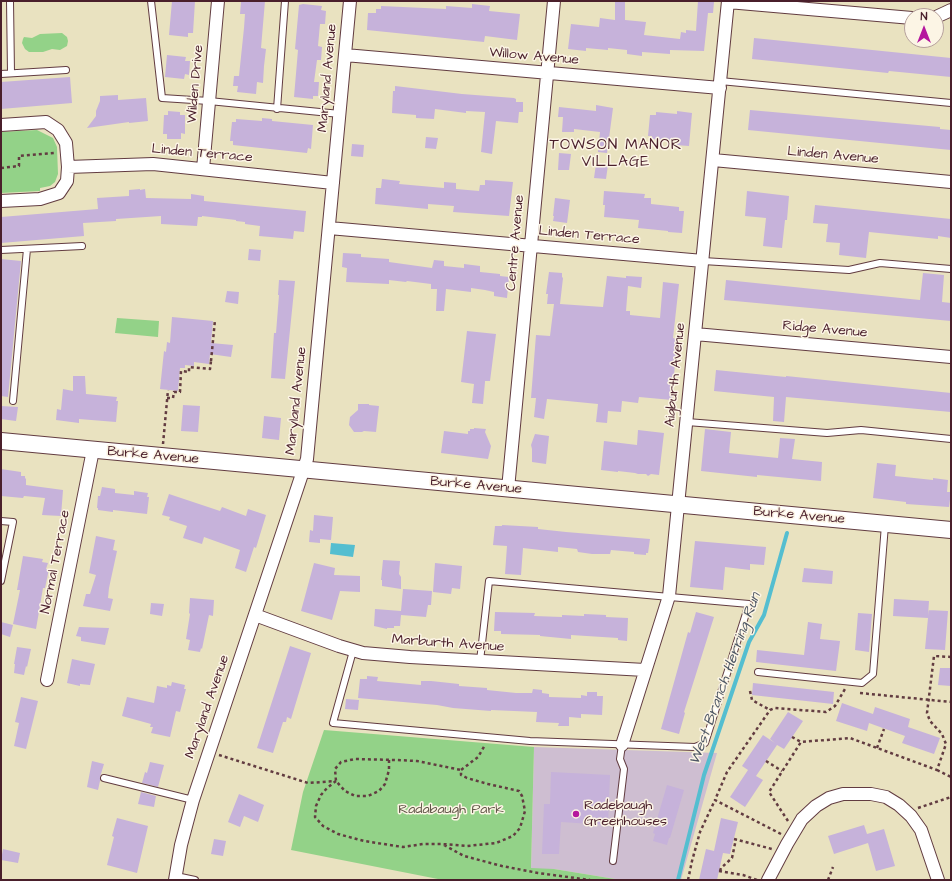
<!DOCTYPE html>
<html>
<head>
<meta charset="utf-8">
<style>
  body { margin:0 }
  #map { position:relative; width:952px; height:881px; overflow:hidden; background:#e9e2c0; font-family:"Architects Daughter",sans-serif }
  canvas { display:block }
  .frame { position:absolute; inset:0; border:2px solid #4a1f2b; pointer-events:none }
  .north { position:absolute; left:904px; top:8px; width:40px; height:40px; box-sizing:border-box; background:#fcf5e5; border:1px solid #b59f9b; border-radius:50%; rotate:0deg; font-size:11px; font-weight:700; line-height:16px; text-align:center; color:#4a1f2b }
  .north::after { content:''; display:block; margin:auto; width:14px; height:18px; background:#b5179e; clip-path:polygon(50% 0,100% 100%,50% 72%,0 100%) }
</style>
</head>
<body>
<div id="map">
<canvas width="952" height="881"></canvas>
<div class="frame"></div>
<div class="north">N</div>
</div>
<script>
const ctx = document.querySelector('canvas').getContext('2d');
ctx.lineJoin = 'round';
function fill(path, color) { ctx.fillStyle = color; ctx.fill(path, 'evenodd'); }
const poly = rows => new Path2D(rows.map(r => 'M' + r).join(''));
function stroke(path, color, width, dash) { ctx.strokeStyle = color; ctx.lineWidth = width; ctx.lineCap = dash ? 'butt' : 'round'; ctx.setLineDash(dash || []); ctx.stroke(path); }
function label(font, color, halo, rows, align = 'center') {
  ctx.font = font + ' "Architects Daughter",sans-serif'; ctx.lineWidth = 3; ctx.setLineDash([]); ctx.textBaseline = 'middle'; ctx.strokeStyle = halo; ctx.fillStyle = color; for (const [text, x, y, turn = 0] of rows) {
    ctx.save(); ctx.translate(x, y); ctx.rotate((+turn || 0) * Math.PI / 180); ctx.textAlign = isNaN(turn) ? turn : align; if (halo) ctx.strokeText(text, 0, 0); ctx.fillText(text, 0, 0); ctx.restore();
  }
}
const industrial = poly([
  [534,747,717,753,681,880,621,880,554,869,531,869]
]);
const green = poly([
  [62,33,67,37,68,41,67,46,60,50,52,49,43,52,29,52,25,49,22,43,23,39,24,37,32,38,40,34],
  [37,130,53,138,57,147,58,174,55,182,50,186,40,188,40,191,1,193,1,132],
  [117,318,159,321,158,337,115,333],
  [324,730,534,747,531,868,554,869,621,880,443,880,291,850,303,792]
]);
const water = poly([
  [331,543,355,545,353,557,330,554]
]);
const stream = poly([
  [678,880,704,775,749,642,764,615,787,533]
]);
const building = poly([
  [172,1,195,1,193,33,188,33,188,37,169,35],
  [246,1,265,1,261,48,266,49,264,66,263,83,257,82,256,94,237,92,238,86,233,86,234,76,239,76,244,28,245,14,240,14,241,2,246,2],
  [615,1,625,1,625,20,646,22,644,35,680,39,681,32,686,33,686,30,696,31,698,1,714,2,713,13,708,13,704,51,670,50,670,54,642,52,642,56,627,54,627,50,608,48,608,50,586,48,586,51,568,49,571,24,599,27,600,18,615,20],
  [303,4,322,6,321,10,326,11,325,24,320,24,318,46,322,47,321,60,317,60,314,82,319,82,318,96,313,96,313,99,294,97,298,50,295,49,299,5],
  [472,4,490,6,489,11,520,14,517,40,485,36,484,42,367,30,368,13,376,13,376,9,381,9,381,6,446,9,446,6,472,8],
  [754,38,951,58,951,77,889,71,888,73,752,59],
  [167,55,186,57,185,61,190,61,189,75,185,74,184,79,165,77],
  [70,77,72,103,1,109,1,82],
  [395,86,462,94,514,98,516,99,516,102,523,102,523,112,519,112,518,123,496,121,492,154,481,152,485,112,466,111,466,113,435,109,434,119,416,118,416,115,392,113,393,91,395,91],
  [118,95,118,100,146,98,148,121,129,123,129,122,87,128,96,116,96,111,100,101,100,96],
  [596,105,613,108,607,153,598,152,600,132,574,129,574,132,562,132,563,117,558,117,559,107,596,111],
  [750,110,940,127,940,129,951,130,951,150,748,130],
  [168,111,180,112,180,115,185,115,185,134,181,133,181,139,167,139,167,134,163,134,164,115,168,115],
  [677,111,692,113,689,146,675,145,675,141,652,139,652,136,648,136,650,115,656,115,656,112,677,114],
  [262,118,272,119,272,121,313,125,311,149,308,148,307,153,233,145,233,141,230,141,232,122,236,122,236,119,262,121],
  [426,137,438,138,436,149,425,148],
  [352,144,364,145,363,157,351,156],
  [559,153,571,154,569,170,558,170],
  [596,164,608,165,606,179,594,178],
  [382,179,400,181,399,184,444,188,444,182,456,183,456,189,479,191,480,185,485,185,485,180,513,182,509,216,453,212,454,206,428,204,428,209,375,204,376,188,381,188],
  [140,189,140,190,145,189,146,198,191,199,191,194,204,196,204,201,306,211,304,232,294,231,293,239,259,236,260,226,245,224,245,222,236,221,236,220,202,216,202,217,198,217,197,226,161,224,161,216,116,219,116,221,83,223,84,236,1,243,1,217,98,209,97,198,129,196,129,190],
  [604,191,645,194,644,198,651,198,651,204,679,207,679,211,684,211,682,233,668,232,668,231,638,228,639,220,604,217,605,205,603,205],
  [747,191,789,196,787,220,785,220,782,248,763,246,766,218,745,216],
  [555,198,570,200,567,223,553,221,554,216,553,216],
  [815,205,951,219,951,238,938,236,938,239,869,232,866,258,839,255,840,243,826,242,828,224,813,223],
  [249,249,261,250,260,261,248,260],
  [343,253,361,254,361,257,389,259,389,262,432,268,434,260,444,261,444,266,464,268,464,264,480,266,480,272,500,274,500,276,509,277,507,298,494,296,494,292,485,290,471,288,471,292,446,289,444,311,436,311,437,289,431,289,431,284,407,281,406,282,389,280,389,284,346,282,347,268,342,267],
  [1,259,21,261,8,397,1,396],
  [549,272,562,273,562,277,563,278,560,304,603,307,607,276,626,278,626,276,642,277,641,288,628,286,626,311,630,311,630,315,660,318,663,282,679,284,673,338,677,339,672,400,639,397,638,403,622,401,621,412,608,411,607,423,596,422,598,404,547,399,544,419,534,417,536,398,531,398,536,335,550,336,554,304,547,304,548,294,546,294],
  [923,273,944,275,942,302,951,303,951,321,724,300,726,280,920,300],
  [279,280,295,281,285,379,271,378,274,333,276,333,279,295,278,295],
  [227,291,239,292,238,304,225,302],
  [172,317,213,321,211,343,233,345,231,357,210,354,209,364,194,362,194,366,185,365,185,368,180,368,178,391,160,389,164,351,166,352,167,342,170,343],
  [467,331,496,334,490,381,485,381,485,382,483,404,472,403,474,384,461,382],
  [716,370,786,377,786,376,951,393,951,412,786,397,784,422,773,421,774,397,714,391],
  [73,376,85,376,86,394,117,397,116,401,118,401,116,422,79,419,79,423,56,420,57,409,61,410,63,389,73,391],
  [358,404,369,404,369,405,379,406,376,432,364,431,362,432,354,432,349,425,350,417,358,410],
  [183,405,200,406,198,432,181,431],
  [1,406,18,407,16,421,1,419],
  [264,416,281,418,279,440,262,438],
  [474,428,486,429,485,432,491,446,488,459,441,453,444,431,468,434,468,431,470,431,470,429,474,429],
  [705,429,731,432,729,453,778,458,780,438,795,439,792,459,822,462,821,481,757,475,757,477,701,471],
  [638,430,664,433,659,475,651,474,648,476,646,474,638,474,635,473,618,471,618,472,601,470,604,441,637,445],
  [535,434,549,436,546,464,532,462,532,449,531,445],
  [877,463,896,465,895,476,933,480,933,478,948,480,947,492,951,492,949,507,906,504,906,502,873,498],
  [1,469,21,472,21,476,25,476,25,478,26,479,26,485,63,490,61,516,42,515,45,498,24,496,23,498,1,496],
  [102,487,115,489,115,493,134,495,134,491,148,493,147,497,149,497,147,514,113,510,113,512,98,510,98,508,97,508,98,496,100,496],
  [169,494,220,511,222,507,246,516,248,509,266,515,256,548,254,547,246,572,235,568,240,550,204,537,202,544,183,538,187,526,169,520,170,517,162,515],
  [314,515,333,517,331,540,320,539,320,543,309,542,310,530,313,531],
  [502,525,538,527,538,529,566,532,650,539,648,553,646,553,646,555,634,554,634,552,611,550,610,554,592,554,578,552,577,549,558,547,558,552,523,548,521,575,505,574,507,546,493,545,495,526,502,526],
  [96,536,115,540,113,550,117,551,109,588,108,598,113,599,110,611,83,606,86,594,90,594,96,575,89,573],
  [695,541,766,547,764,565,750,564,750,570,725,567,723,590,690,587],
  [23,556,43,559,42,562,48,563,46,569,49,569,45,588,43,588,36,629,13,624,20,590,17,590],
  [383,560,400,561,399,574,401,577,401,589,382,586,382,580,381,580],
  [314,563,335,568,334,575,360,576,360,592,340,591,332,620,301,611],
  [435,563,462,566,460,589,452,588,451,594,433,592],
  [804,568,833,571,832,584,802,582],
  [403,589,432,591,431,605,428,605,426,617,401,615,400,626,394,626,394,628,387,628,387,629,374,626,375,609,401,611],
  [190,598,214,600,213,616,209,615,202,649,201,648,200,652,188,650,190,640,186,639,190,614,189,613],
  [894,599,929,601,928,616,928,610,948,611,945,650,925,649,928,618,893,616],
  [151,603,164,604,162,616,150,614],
  [495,612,535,613,534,616,562,617,562,615,584,616,584,614,606,615,606,617,628,618,627,641,618,640,618,638,571,635,571,639,540,636,540,635,501,634,501,631,494,631],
  [696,612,714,617,684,712,685,713,679,734,661,729,688,632,690,633],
  [858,613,872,614,869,652,855,650],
  [1,622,13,625,10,637,1,634],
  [808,622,822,624,820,639,840,641,836,671,756,662,757,650,804,655],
  [79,627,109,628,105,645,81,641,81,637,76,636],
  [290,646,311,653,291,719,287,717,286,722,283,722,273,753,257,748],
  [17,647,31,649,27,667,26,666,24,675,14,673,15,664,14,664],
  [72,659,95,664,90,685,80,684,80,686,67,683],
  [940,668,951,668,951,686,938,685],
  [367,676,378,677,377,681,421,685,421,681,431,681,459,684,459,686,487,688,487,690,516,693,532,693,533,689,542,690,542,693,549,694,549,697,581,698,581,695,587,696,587,692,597,692,597,696,603,696,602,715,581,714,581,718,569,717,569,726,558,726,559,723,536,722,537,712,491,710,491,711,453,708,437,705,358,698,360,679,367,679],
  [172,682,185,685,184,689,186,689,180,712,176,711,170,737,151,733,153,727,150,727,151,724,122,716,127,697,154,703,157,686,167,688,167,685,171,686],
  [753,683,834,692,833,704,752,695],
  [21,697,38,701,26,749,14,746,19,723,15,722],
  [346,699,359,700,358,710,345,709],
  [842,703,873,714,875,707,910,719,908,727,940,738,934,754,902,743,905,736,869,723,867,731,836,721],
  [788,712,803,721,784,749,777,745,756,776,763,780,745,807,730,797,748,770,742,766,763,735,775,743,770,739],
  [92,761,104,764,100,777,100,781,98,790,87,787],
  [150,762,164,765,158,787,142,783,145,772,147,773],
  [551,772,610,775,608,825,561,822,559,854,542,854,544,804,550,804],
  [667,785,684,790,670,838,669,838,667,845,653,841,655,834,653,833],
  [141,792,156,796,154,807,138,804],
  [239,794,264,805,258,822,244,816,240,827,228,822],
  [117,818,148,826,137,873,107,865,114,837,112,836],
  [721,818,738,822,730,854,723,853,717,880,699,880,706,849,714,851],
  [864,825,867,834,884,829,895,866,876,871,868,843,834,854,828,836],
  [214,839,226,841,223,856,211,854],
  [3,849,20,853,18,863,1,860]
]);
const path = poly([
  [1,168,19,166,19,156,55,153],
  [211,361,215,320],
  [167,398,173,398,174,392,180,392,181,371,189,372,189,367,210,369,211,361,209,361],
  [163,444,168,390],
  [750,691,752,700,770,710],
  [860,693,951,702],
  [792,737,801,742],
  [877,748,884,729],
  [219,755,308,783,336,781],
  [389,760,389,770,385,784,379,791,368,796,355,796,345,791,336,781,335,769,341,762,355,759,397,760,417,761,461,770],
  [766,761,782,771],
  [937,770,951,777],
  [336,781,327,788,321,795,316,806,315,817,323,826,338,834,364,841,403,847,423,844,442,844,467,846,496,843,513,836,520,828,525,811,522,796,519,791,488,784,467,778,461,775,461,770,478,757,485,745],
  [918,808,951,797],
  [788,821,769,792,801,742,850,738,937,770,946,744,942,734,930,721,927,713,934,656,951,657],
  [781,834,715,800,727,772,770,710,775,708,826,712,835,706,845,689],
  [734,839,772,849],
  [444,845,464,856,502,866,538,873,590,880],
  [719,871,743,875,757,880],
  [720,871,721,868,732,858,736,839],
  [688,880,692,861,700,832,715,800],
  [828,880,833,867]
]);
const lane = poly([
  [10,1,11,73],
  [151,1,162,98,209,101,340,114],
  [1,74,66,70],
  [720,81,951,103],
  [277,109,285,1],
  [1,250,82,246],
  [703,261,849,270,880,263,951,269],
  [13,401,27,249],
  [687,422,827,433,861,430,951,439],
  [1,521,13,522,1,581],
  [353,651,333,723,530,741,695,747,705,743,749,604,489,581,480,661],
  [758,672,862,683,873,674,885,525],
  [104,778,193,800],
  [613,861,624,769,620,759,622,745],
  [176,876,195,880]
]);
const street = poly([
  [728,2,912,18],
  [936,17,951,10],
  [345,55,720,88],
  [1,125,46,122,58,130,66,143,68,167,67,181,59,193,40,199,1,201],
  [713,160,951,182],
  [68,167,153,164,333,183],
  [203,169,218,1],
  [329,228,703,261],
  [695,334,951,357],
  [508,489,554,1],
  [255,615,339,646,363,653,410,657,645,670],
  [47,680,93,450],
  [622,745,669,596,728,1],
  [175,880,181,845,193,800,307,459,350,1],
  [768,880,787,844,802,819,816,806,829,798,843,794,871,794,886,797,899,805,911,816,921,830,938,880]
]);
const secondary = poly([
  [1,441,951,530]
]);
const markers = [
  [576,814,4,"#b5179e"]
];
const streetNames = [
  ["Willow Avenue",534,57,5],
  ["Maryland Avenue",328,78,-85],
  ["Wilden Drive",196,84,-85],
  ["Linden Terrace",202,154,5],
  ["Linden Avenue",833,156,5],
  ["Linden Terrace",589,236,5],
  ["Centre Avenue",516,243,-85],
  ["Ridge Avenue",825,330,5],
  ["Aigburth Avenue",676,375,-84],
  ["Maryland Avenue",297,401,-84],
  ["Burke Avenue",153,456,5],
  ["Burke Avenue",476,486,5],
  ["Burke Avenue",799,516,5],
  ["Normal Terrace",56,562,-79],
  ["Marburth Avenue",448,644,4],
  ["Maryland Avenue",208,707,-71]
];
const poiNames = [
  ["Radebaugh",584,806],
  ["Greenhouses",584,822]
];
const parkNames = [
  ["Radabaugh Park",451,810]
];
const neighbourhoodNames = [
  ["TOWSON MANOR",616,146],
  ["VILLAGE",616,163]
];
const waterNames = [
  ["West Branch Herring Run",726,679,-70]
];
fill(industrial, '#cebed1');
fill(green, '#93d288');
fill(water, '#54bed0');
stroke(stream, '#54bed0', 4);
fill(building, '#c6b2da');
stroke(lane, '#623c41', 8);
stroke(street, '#623c41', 14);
stroke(secondary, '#623c41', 18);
stroke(path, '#623c41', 2.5, [3, 3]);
stroke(lane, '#fff', 6);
stroke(street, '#fff', 12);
stroke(secondary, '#fff', 16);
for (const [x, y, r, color] of markers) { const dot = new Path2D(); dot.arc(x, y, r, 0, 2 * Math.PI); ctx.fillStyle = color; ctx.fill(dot); stroke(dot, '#fcf5e5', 1.5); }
label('14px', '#4a1f2b', '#fcf5e5', streetNames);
label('14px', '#4a1f2b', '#fcf5e5', poiNames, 'left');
label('14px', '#605547', '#fcf5e5', parkNames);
ctx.letterSpacing = '1px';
label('15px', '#4a1f2b', '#fcf5e5', neighbourhoodNames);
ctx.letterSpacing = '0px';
label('italic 15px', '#4e5765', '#fcf5e5', waterNames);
</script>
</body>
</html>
